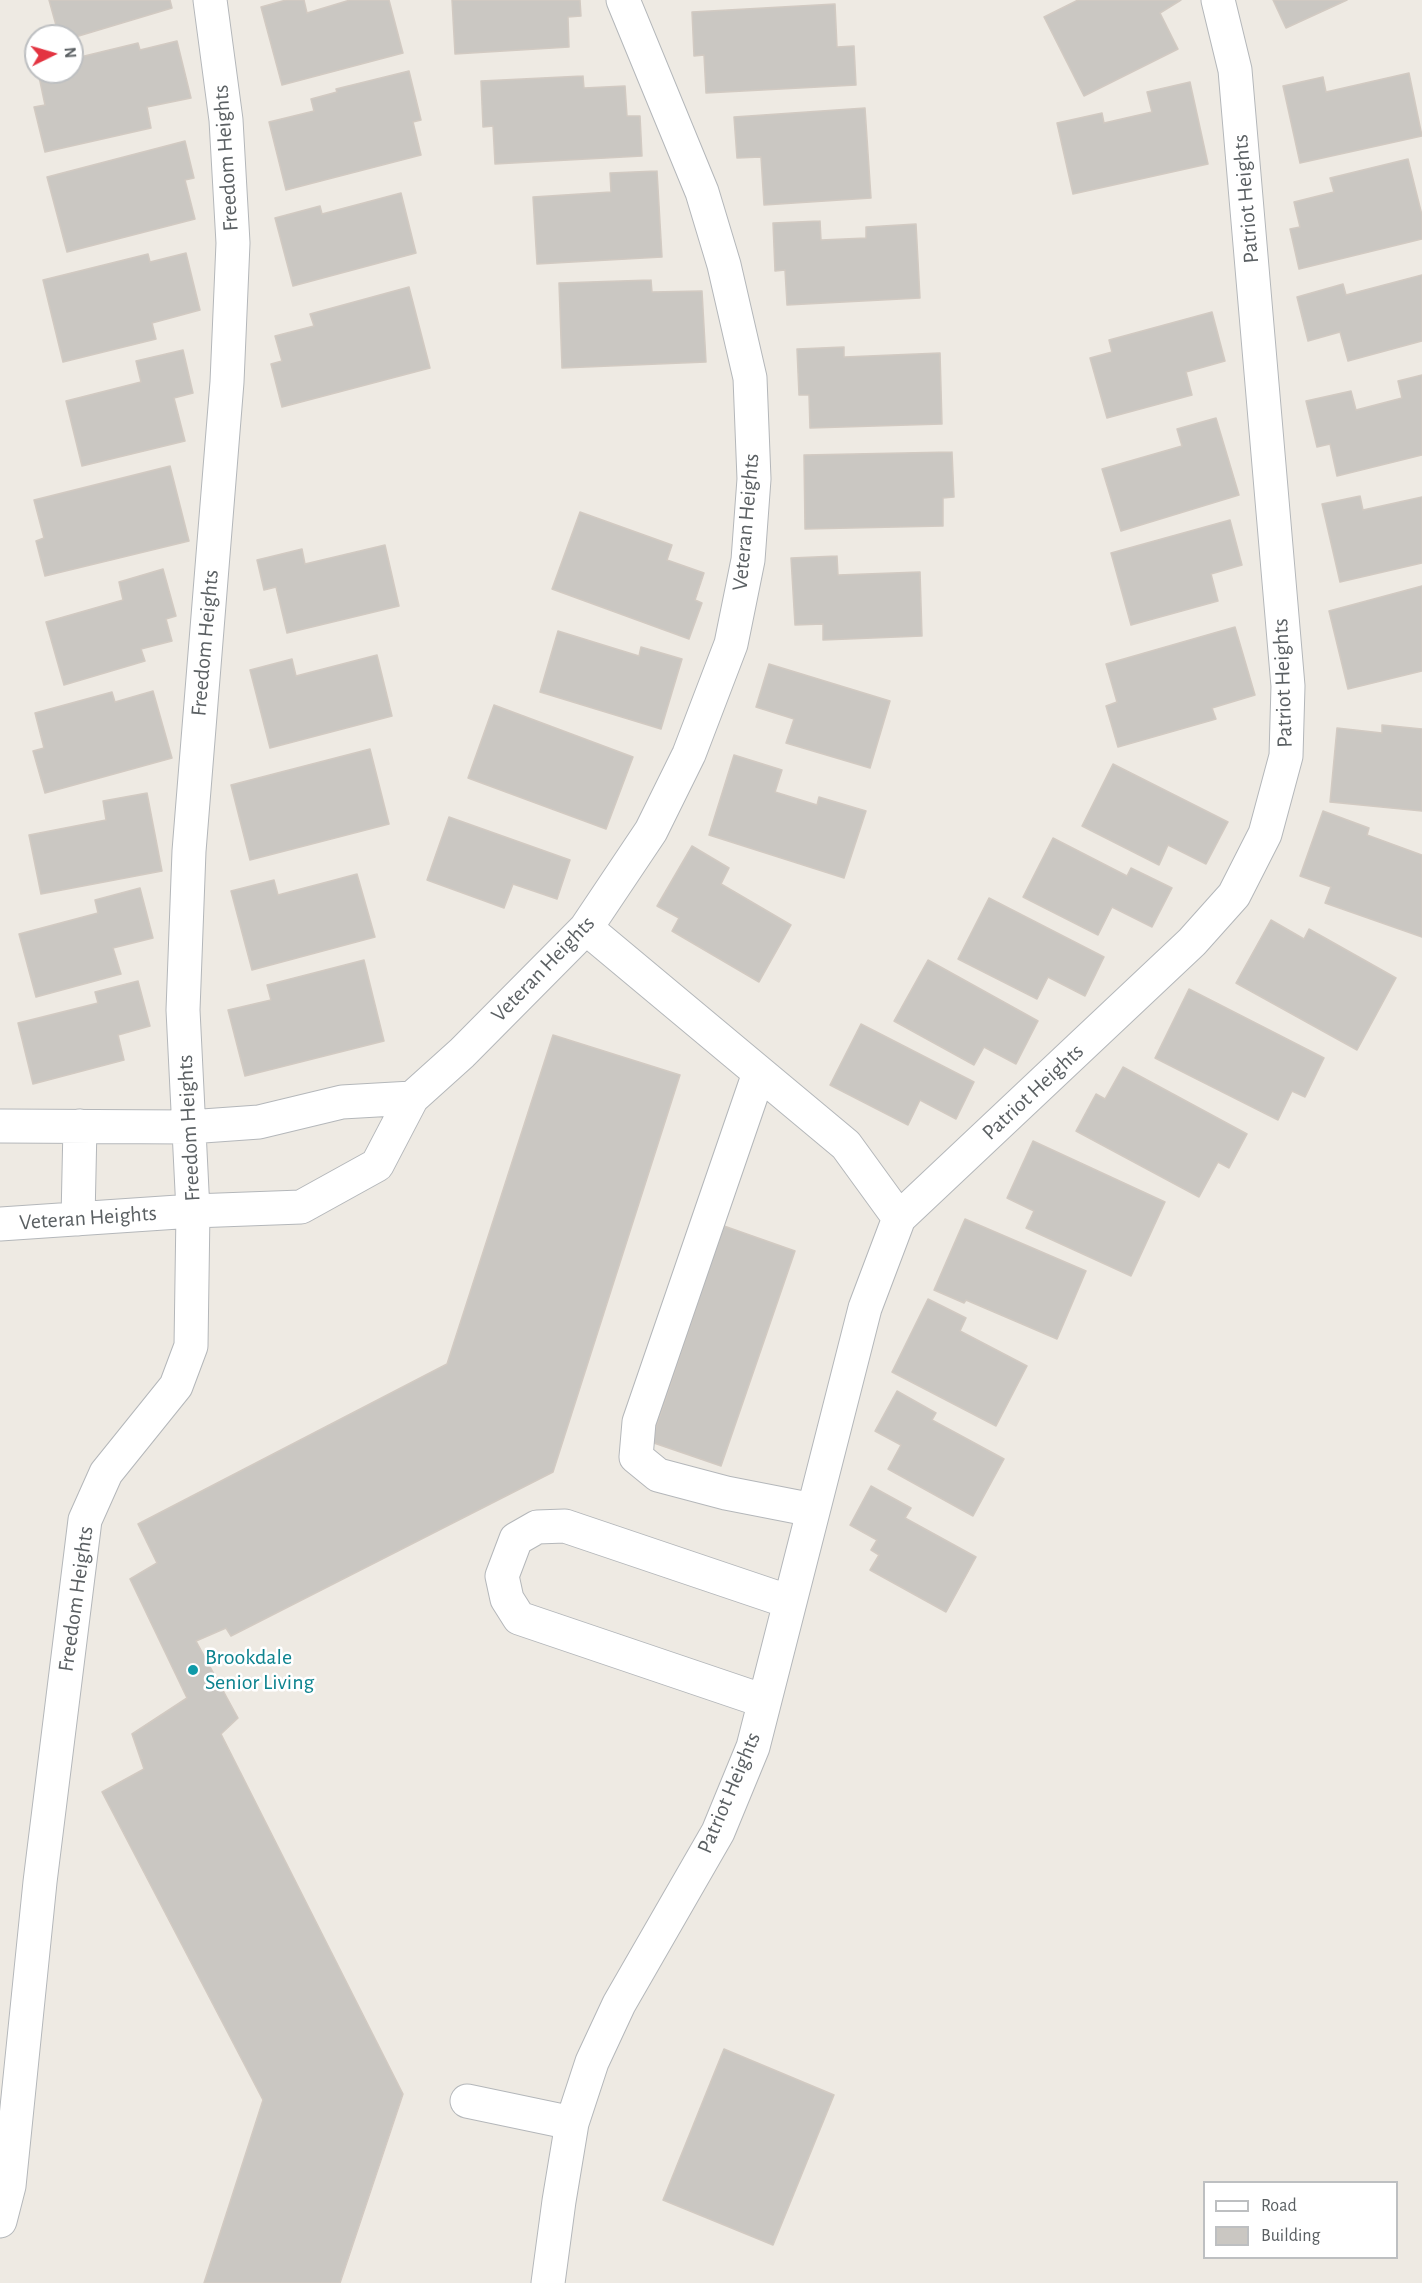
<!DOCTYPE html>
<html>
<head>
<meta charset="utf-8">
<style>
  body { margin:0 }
  #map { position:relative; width:1422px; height:2283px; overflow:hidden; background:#eeeae3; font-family:"Alegreya Sans",sans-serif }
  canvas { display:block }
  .legend { position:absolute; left:1203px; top:2181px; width:195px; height:78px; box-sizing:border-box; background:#fff; border:2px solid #bdbfc1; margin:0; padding:8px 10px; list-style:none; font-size:18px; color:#5b6063 }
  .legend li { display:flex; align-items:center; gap:12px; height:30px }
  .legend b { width:30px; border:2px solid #bdbfc1 }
  .north { position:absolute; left:24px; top:24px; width:60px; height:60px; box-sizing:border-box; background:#fff; border:2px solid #bdbfc1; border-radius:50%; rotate:85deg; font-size:16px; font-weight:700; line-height:24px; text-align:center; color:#5b6063 }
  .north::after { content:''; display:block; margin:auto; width:21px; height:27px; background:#e33441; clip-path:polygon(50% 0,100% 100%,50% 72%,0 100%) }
</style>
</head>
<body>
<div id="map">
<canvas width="1422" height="2283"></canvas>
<ul class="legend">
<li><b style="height:8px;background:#fff"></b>Road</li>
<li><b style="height:16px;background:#cac7c2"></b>Building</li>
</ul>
<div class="north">N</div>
</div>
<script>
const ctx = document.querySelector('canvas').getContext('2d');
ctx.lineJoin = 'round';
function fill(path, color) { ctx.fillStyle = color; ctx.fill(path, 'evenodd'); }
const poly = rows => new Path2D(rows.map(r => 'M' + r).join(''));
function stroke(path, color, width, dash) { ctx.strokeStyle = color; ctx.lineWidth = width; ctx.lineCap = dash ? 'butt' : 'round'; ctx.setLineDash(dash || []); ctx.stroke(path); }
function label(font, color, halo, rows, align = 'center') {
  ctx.font = font + ' "Alegreya Sans",sans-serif'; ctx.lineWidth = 5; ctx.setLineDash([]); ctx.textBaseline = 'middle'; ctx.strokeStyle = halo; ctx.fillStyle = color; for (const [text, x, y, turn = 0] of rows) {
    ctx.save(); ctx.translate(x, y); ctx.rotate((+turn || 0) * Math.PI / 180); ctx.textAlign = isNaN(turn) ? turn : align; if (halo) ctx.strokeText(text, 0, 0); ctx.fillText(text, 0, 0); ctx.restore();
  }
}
const building = poly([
  [49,0,170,0,172,8,72,38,59,36,49,0],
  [286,0,304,0,307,13,350,0,389,0,403,53,282,85,261,7,286,0],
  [452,0,580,0,581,16,568,17,569,47,455,54,452,0],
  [1078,0,1181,0,1160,13,1178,49,1084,96,1044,17,1078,0],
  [1273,0,1347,0,1286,28,1273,0],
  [835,4,837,47,854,46,856,85,706,93,704,55,694,56,692,12,835,4],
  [177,41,191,98,147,107,151,128,45,152,34,107,45,105,38,72,72,72,72,59,138,43,140,50,177,41],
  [409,71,421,120,413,122,421,155,286,190,269,122,314,111,311,99,337,92,336,89,409,71],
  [1409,73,1422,136,1300,163,1283,86,1323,77,1326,92,1409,73],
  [583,76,584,88,625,86,627,116,640,116,642,156,495,164,493,126,483,127,481,81,583,76],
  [1190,82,1208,164,1073,194,1057,123,1102,113,1104,123,1152,112,1147,92,1190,82],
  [865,108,871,198,764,205,761,157,737,158,734,117,865,108],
  [185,141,194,178,185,180,195,219,67,252,47,177,185,141],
  [1408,159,1422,215,1422,239,1299,269,1290,229,1300,227,1294,202,1334,192,1330,178,1408,159],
  [657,171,662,257,537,264,533,197,611,192,610,173,657,171],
  [401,193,416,253,293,286,275,218,320,206,322,214,401,193],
  [820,221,821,240,866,238,866,227,916,224,920,298,787,305,785,270,775,271,773,223,820,221],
  [186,253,200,310,152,323,156,339,63,362,43,280,148,254,150,262,186,253],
  [1422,275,1422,341,1348,361,1340,332,1308,341,1297,297,1343,284,1346,295,1422,275],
  [651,280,652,292,702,291,706,362,562,368,559,283,651,280],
  [409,287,430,368,282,407,271,364,282,361,275,336,314,326,310,314,409,287],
  [1212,312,1225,361,1186,372,1192,395,1107,418,1090,358,1112,352,1109,340,1212,312],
  [844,347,844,357,940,353,942,424,810,428,809,395,799,395,797,349,844,347],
  [183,350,193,393,174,398,185,441,82,466,66,401,141,382,136,361,183,350],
  [1422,375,1422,455,1337,476,1330,444,1317,447,1306,401,1351,391,1356,410,1402,398,1398,381,1422,375],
  [1216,418,1239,495,1121,531,1102,469,1182,446,1177,429,1216,418],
  [952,452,954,497,943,498,943,526,805,529,804,455,952,452],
  [170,466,189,541,45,576,36,541,44,538,34,500,170,466],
  [1360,496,1363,510,1422,497,1422,563,1340,582,1322,504,1360,496],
  [580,512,672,545,667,560,704,573,695,600,702,603,689,639,552,589,580,512],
  [1230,520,1242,565,1211,574,1218,601,1131,625,1111,553,1230,520],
  [385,545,399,606,287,633,276,587,264,590,257,560,302,549,305,564,385,545],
  [837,556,838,575,920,572,922,636,823,640,823,624,795,625,791,558,837,556],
  [163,569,176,616,166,619,172,641,141,649,145,661,64,685,46,622,123,600,119,582,163,569],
  [1422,586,1422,671,1348,689,1329,611,1422,586],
  [1235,627,1255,695,1212,708,1216,719,1118,747,1106,706,1117,702,1106,664,1235,627],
  [558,631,639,656,641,647,682,659,661,729,540,692,558,631],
  [377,655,392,716,270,748,250,670,292,659,296,676,377,655],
  [769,664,890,701,870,768,786,743,794,719,756,707,769,664],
  [153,691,172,758,45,793,33,751,44,748,35,713,112,692,115,702,153,691],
  [494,705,633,757,606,829,468,778,494,705],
  [1382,725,1422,729,1422,811,1330,802,1337,728,1382,733,1382,725],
  [370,749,389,824,250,860,231,785,370,749],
  [734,755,782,770,775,792,817,805,819,797,866,811,844,878,709,835,734,755],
  [1113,764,1228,822,1206,864,1168,845,1159,865,1082,826,1113,764],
  [147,793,162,871,41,894,29,835,106,820,103,801,147,793],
  [1323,811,1369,828,1367,835,1422,855,1422,937,1325,903,1331,887,1300,876,1323,811],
  [449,817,570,860,557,899,513,884,504,908,427,880,449,817],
  [1053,838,1127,876,1131,868,1172,888,1152,927,1112,907,1098,935,1023,897,1053,838],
  [692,846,729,868,721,884,791,925,759,982,672,931,679,918,657,906,692,846],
  [357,874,375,937,252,970,231,891,274,880,278,895,357,874],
  [140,888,153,938,113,948,121,974,36,997,19,934,98,913,95,900,140,888],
  [989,898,1104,957,1085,996,1048,977,1037,999,958,959,989,898],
  [1271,920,1304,939,1309,929,1396,978,1357,1050,1236,983,1271,920],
  [364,960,384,1041,245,1076,228,1010,271,1000,267,985,364,960],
  [928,960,1038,1021,1016,1064,984,1047,974,1065,894,1021,928,960],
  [138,981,150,1026,118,1035,124,1060,33,1084,18,1023,98,1003,95,992,138,981],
  [1189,989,1324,1058,1305,1097,1292,1091,1278,1120,1155,1058,1189,989],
  [861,1024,974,1082,956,1119,920,1100,908,1125,830,1085,861,1024],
  [553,1035,680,1075,553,1472,231,1636,226,1628,196,1641,238,1718,221,1734,403,2094,340,2283,204,2283,263,2100,102,1792,144,1769,132,1734,187,1698,130,1579,157,1563,138,1524,447,1364,553,1035],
  [1123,1067,1247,1134,1229,1168,1218,1162,1199,1197,1076,1131,1096,1094,1105,1099,1123,1067],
  [1033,1141,1165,1202,1131,1276,1026,1228,1034,1211,1007,1198,1033,1141],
  [965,1219,1086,1271,1057,1339,966,1300,964,1303,934,1290,965,1219],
  [724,1226,795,1251,721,1466,651,1442,724,1226],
  [928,1299,966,1318,960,1331,1027,1366,996,1426,892,1372,928,1299],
  [897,1391,936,1413,932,1420,1004,1459,973,1516,888,1469,901,1445,875,1431,897,1391],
  [871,1486,911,1508,905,1518,976,1557,946,1612,870,1570,879,1555,871,1550,877,1540,850,1525,871,1486],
  [724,2049,834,2095,773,2245,663,2200,724,2049]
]);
const minor = poly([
  [759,1073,639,1422,636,1457,658,1475,726,1493,813,1510],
  [0,1126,189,1127,259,1122,342,1102,412,1098],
  [899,1218,1192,942,1234,895,1265,834,1286,756,1288,686,1235,70,1218,0],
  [78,1219,80,1126],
  [0,1224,193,1211,301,1207,377,1165,412,1098,462,1053,586,928,651,831,689,754,731,644,748,560,754,479,750,378,724,265,702,192,623,0],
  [764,1701,519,1618,507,1599,502,1576,516,1539,537,1527,565,1526,790,1602],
  [467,2101,572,2123],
  [0,2221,9,2186,40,1882,85,1520,106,1473,176,1386,191,1346,193,1211,183,1010,189,851,227,382,233,243,226,120,210,0],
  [548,2283,559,2201,572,2123,592,2062,619,2004,718,1832,753,1747,865,1308,899,1218,846,1145,586,928]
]);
const markers = [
  [193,1670,6,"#0f9aa8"]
];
const streetNames = [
  ["Freedom Heights",226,158,-94],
  ["Patriot Heights",1246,199,-95],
  ["Veteran Heights",746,522,-85],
  ["Freedom Heights",205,643,-85],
  ["Patriot Heights",1283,683,-92],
  ["Veteran Heights",543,969,-46],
  ["Patriot Heights",1033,1092,-43],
  ["Freedom Heights",189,1128,-93],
  ["Veteran Heights",88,1218,-4],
  ["Freedom Heights",76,1599,-82],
  ["Patriot Heights",729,1793,-67]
];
const cultureNames = [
  ["Brookdale",205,1657],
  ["Senior Living",205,1682]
];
fill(building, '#cac7c2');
stroke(building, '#d2cac2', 1.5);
stroke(minor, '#b4b7ba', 35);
stroke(minor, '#fff', 33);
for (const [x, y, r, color] of markers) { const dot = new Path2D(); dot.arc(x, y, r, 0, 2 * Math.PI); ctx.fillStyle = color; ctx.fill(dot); stroke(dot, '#fff', 2); }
label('22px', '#5b6063', '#fff', streetNames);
label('22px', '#0d838f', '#fff', cultureNames, 'left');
</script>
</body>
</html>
